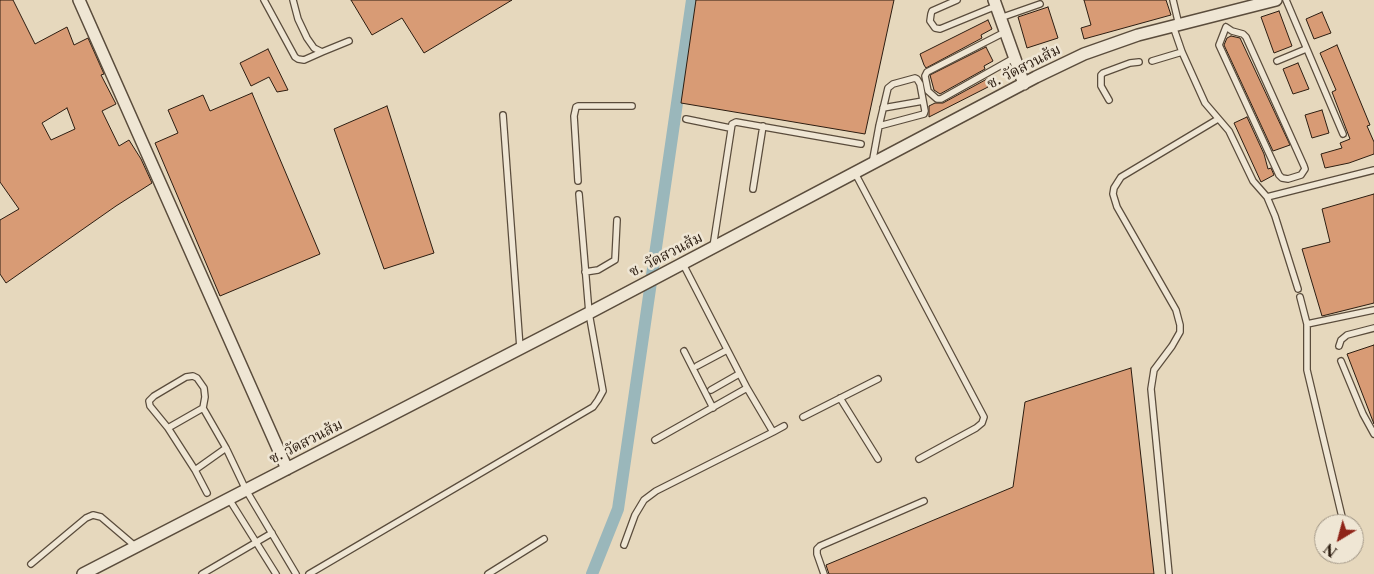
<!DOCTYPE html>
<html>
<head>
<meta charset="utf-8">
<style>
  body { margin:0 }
  #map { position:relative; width:1374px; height:574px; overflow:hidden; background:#e6d8bd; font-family:"Libre Caslon Text",serif }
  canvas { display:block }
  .north { position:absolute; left:1314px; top:514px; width:50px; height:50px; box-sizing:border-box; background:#efe6d4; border:1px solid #a19686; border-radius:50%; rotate:217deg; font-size:14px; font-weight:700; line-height:20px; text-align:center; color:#2c1d11 }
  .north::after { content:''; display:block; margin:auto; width:18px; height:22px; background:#8f2418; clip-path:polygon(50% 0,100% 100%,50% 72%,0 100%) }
</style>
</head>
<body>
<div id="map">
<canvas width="1374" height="574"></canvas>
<div class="north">N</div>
</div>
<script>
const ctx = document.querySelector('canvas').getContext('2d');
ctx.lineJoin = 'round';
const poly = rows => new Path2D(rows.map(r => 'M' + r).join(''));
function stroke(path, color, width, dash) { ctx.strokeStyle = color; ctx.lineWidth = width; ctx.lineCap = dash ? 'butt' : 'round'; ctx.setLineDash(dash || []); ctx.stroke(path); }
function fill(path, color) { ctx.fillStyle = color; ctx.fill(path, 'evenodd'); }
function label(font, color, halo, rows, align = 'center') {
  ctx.font = font + ' "Libre Caslon Text","Noto Serif Thai",serif'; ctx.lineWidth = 5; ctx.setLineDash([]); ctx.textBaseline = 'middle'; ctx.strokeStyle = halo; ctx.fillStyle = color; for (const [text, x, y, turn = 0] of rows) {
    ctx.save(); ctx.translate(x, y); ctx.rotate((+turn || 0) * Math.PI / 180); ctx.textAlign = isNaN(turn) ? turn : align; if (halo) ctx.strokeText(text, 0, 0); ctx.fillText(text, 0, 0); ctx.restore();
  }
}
const canal = poly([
  [592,574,618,509,692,0]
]);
const building = poly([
  [0,0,13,0,35,44,67,27,74,45,88,38,104,74,101,75,116,104,102,111,119,146,129,140,141,159,152,183,116,206,6,283,0,274,0,220,19,209,0,182,0,0],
  [67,108,75,129,51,140,42,123,67,108],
  [351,0,512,0,424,53,402,18,372,35,351,0],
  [696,0,894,0,865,134,681,103,696,0],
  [1084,0,1166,0,1171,15,1084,39,1081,28,1091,25,1084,0],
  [1048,7,1058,38,1027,48,1018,17,1048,7],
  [1279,11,1292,46,1274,53,1261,17,1279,11],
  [1322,12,1331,33,1314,39,1306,19,1322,12],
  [988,20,992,29,981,35,982,38,926,68,924,65,920,54,988,20],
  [1231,36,1240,38,1290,145,1273,151,1224,45,1227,38,1231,36],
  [1337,45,1370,125,1367,126,1374,142,1374,154,1349,163,1325,168,1321,154,1342,148,1340,143,1350,139,1332,92,1336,90,1320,53,1337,45],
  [986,47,993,61,984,66,985,69,940,94,934,90,930,75,986,47],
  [268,49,288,90,277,92,269,77,251,86,240,63,268,49],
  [1298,63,1309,89,1293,94,1283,69,1298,63],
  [987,79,988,87,929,117,929,106,935,103,943,103,987,79],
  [252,93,320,254,220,296,155,143,178,133,168,110,203,95,210,111,252,93],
  [387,106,434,253,384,269,334,129,387,106],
  [1322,110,1329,133,1312,138,1305,115,1322,110],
  [1247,117,1264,154,1268,169,1271,168,1274,175,1261,182,1234,123,1247,117],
  [1374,194,1374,303,1322,316,1302,249,1330,242,1322,209,1374,194],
  [1374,345,1374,424,1347,354,1374,345],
  [1131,368,1154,574,829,574,826,565,1013,487,1025,402,1131,368]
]);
const service = poly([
  [264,0,295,57,298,59,304,60,322,52],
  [293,0,298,19,307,38,314,48,322,52,349,41],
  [957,0,932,11,931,14,930,21,935,28,940,29,996,6],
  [1173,0,1179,25],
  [1286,0,1343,134],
  [1000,18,1040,4],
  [1173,26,1182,52,1205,103,1229,131,1253,181,1267,197,1275,216,1298,289],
  [1226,27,1232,31,1243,34,1246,37,1304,166,1305,169,1301,175,1288,179,1282,178,1279,175,1219,45,1226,27],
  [1005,32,927,72,925,76,928,91,937,99,941,99,1014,58],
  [1152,61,1182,52],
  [1277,61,1306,49],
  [1109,100,1101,86,1101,75,1103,73,1130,63,1139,62],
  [883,108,923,101],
  [503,115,520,348],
  [686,119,730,128],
  [872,164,879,126,888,88,893,84,915,78,917,79,920,84,925,111,924,114,879,126],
  [855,173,984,417,982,423,976,428,919,459],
  [578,181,574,116,576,107,578,106,632,106],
  [753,189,763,126],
  [1267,197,1374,170],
  [713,247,732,124,736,122,861,144],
  [683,264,747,388,773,432,784,426],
  [585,272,598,270,615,260,617,220],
  [1300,297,1307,324,1374,310],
  [1307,324,1307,370,1343,521],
  [1339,346,1341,340,1347,335,1374,328],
  [684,351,713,408],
  [1341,361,1363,414,1374,434],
  [697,366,727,350],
  [711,390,739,374],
  [840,398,878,459],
  [203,408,168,428,195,470,226,448],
  [803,417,878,379],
  [168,428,150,406,149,401,154,396,186,377,193,376,197,378,204,388,205,397,203,408,226,448,246,490,296,574],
  [655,440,747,388],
  [195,470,207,493],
  [229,499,276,574],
  [624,545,635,515,644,500,656,491,773,432],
  [31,564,86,518,93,515,101,517,135,546],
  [202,574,272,533],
  [309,574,593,407,598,400,603,391,589,313,579,194],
  [488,574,544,539],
  [824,574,817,554,817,549,820,546,924,501],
  [1169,574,1151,389,1154,370,1172,346,1180,332,1180,325,1176,310,1117,207,1113,194,1114,188,1121,177,1218,119]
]);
const minor = poly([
  [79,0,287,469],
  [994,0,1024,84],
  [83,574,589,313,1036,77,1084,54,1138,35,1276,0]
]);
const streetNames = [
  ["ซ. วัดสวนส้ม",1024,67,-27],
  ["ซ. วัดสวนส้ม",666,255,-27],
  ["ซ. วัดสวนส้ม",306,442,-27]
];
stroke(canal, '#9ab7bb', 12);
fill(building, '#d89b75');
stroke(building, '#2c1d11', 1);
stroke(service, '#5a4c3c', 8);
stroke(minor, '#5a4c3c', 14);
stroke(service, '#efe6d4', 5.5);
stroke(minor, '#efe6d4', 11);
label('15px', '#2c1d11', '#efe6d4', streetNames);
</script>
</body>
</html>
